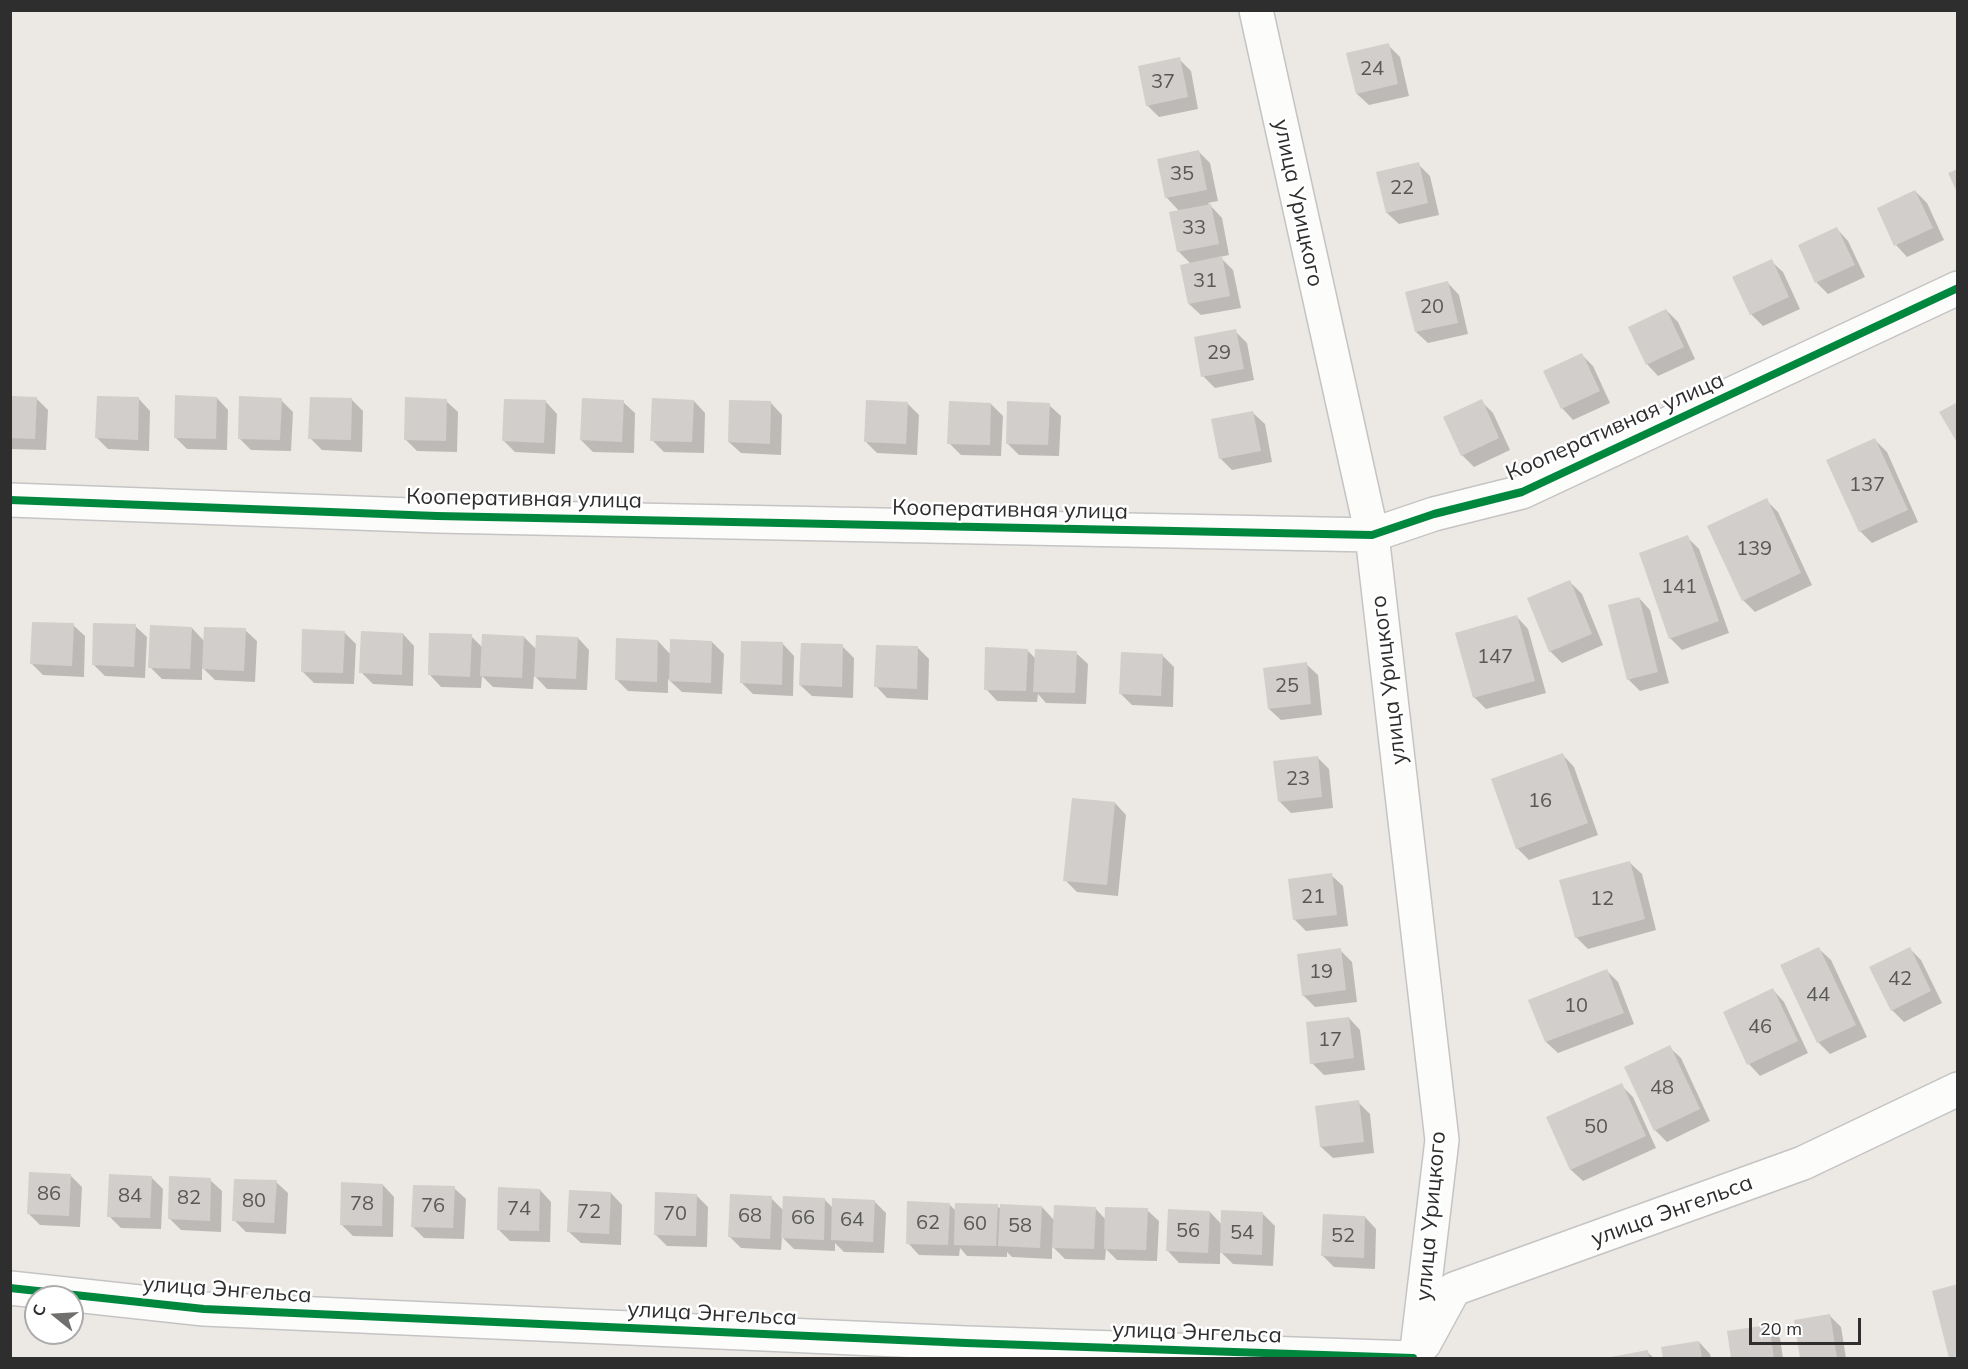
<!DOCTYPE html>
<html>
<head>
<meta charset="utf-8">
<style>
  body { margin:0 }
  #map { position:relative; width:1968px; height:1369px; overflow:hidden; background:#ece8e4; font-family:Mulish,sans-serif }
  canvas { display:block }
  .frame { position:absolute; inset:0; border:12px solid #2e2e2e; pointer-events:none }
  .north { position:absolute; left:24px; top:1285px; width:60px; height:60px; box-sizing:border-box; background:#fff; border:2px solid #ababab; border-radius:50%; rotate:288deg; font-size:16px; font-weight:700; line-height:24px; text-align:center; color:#2e2e2e }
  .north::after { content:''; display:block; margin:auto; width:21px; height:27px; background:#706f6e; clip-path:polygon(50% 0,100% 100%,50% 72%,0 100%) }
  .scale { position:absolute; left:1749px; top:1318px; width:112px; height:27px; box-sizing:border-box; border:3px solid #2e2e2e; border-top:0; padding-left:8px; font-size:18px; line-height:21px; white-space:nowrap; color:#2e2e2e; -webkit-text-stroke:4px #fff; paint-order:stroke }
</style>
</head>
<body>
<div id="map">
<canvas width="1968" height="1369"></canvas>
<div class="frame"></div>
<div class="north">С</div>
<div class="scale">20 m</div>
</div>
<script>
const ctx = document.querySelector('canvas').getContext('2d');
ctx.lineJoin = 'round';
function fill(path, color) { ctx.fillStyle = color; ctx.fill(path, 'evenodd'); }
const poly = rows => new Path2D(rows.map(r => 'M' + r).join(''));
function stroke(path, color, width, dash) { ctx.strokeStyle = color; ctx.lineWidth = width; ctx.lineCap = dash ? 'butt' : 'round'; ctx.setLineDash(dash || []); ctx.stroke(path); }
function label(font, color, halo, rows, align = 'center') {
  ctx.font = font + ' Mulish,sans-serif'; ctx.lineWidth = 5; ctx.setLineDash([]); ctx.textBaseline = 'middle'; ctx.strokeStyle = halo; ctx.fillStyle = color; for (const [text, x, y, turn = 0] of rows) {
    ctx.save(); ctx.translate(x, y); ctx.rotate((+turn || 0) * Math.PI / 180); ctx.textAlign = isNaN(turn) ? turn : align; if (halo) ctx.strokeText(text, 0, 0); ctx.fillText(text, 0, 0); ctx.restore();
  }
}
const shadow = poly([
  [1388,45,1400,57,1409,96,1369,105,1357,94],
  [1179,59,1191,71,1198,109,1159,117,1147,105],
  [1199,152,1210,163,1218,201,1208,203,1222,218,1229,255,1220,257,1233,270,1241,308,1201,315,1189,304,1191,264,1178,251,1180,212,1167,198,1159,160],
  [1418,164,1430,176,1439,215,1399,224,1387,213],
  [1915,191,1927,203,1944,240,1907,257,1896,245],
  [1837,229,1848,241,1865,277,1828,294,1817,283,1800,246],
  [1771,261,1783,272,1800,309,1763,326,1751,314],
  [1448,283,1459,295,1468,334,1428,343,1416,332],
  [1666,310,1678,322,1695,359,1658,376,1647,364],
  [1235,331,1247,343,1254,380,1215,388,1203,376],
  [1582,355,1593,366,1610,403,1573,420,1562,408],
  [10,398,36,398,48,410,46,450,10,449],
  [217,398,228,410,227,450,187,449,175,437],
  [139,399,150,411,149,451,108,449,97,438],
  [281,400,293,412,291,451,251,450,239,438],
  [352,400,363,411,362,452,322,450,310,438],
  [446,401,458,412,457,452,417,451,405,439],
  [694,401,705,413,704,453,664,452,652,440],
  [1481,401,1493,413,1510,450,1474,467,1462,455],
  [546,402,557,414,555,454,515,452,504,441],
  [623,402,635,413,634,453,593,452,581,440],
  [771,403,782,415,781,455,741,453,729,442],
  [907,403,919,415,917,455,877,453,866,442],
  [991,404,1003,416,1001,456,961,455,949,443],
  [1049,405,1061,416,1059,456,1019,455,1007,443],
  [1253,413,1265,424,1272,462,1232,470,1221,459],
  [1875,440,1887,452,1918,522,1872,543,1860,531],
  [1766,500,1778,512,1812,585,1755,612,1743,600],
  [1687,537,1699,549,1729,633,1682,650,1670,638],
  [1570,582,1582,594,1603,645,1562,663,1550,651],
  [1639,598,1650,610,1669,683,1640,691,1628,679],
  [1517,617,1528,629,1546,693,1486,709,1474,697],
  [73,625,85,636,84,677,43,675,31,663],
  [135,626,147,637,145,678,105,676,94,665],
  [192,628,204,641,245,630,257,641,255,682,215,680,202,667,202,680,162,679,150,667],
  [344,632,356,644,354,684,314,683,302,671],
  [403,634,414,646,413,686,373,684,361,672],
  [471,636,483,648,524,637,537,650,578,638,589,650,587,690,547,689,534,675,533,689,493,687,482,676,481,688,441,687,430,675],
  [658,641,671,655,712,642,724,654,722,694,682,692,668,679,668,693,628,691,616,679],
  [783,644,794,656,793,696,753,694,741,682],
  [842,646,854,658,853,698,812,696,800,685],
  [918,648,929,659,928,700,887,698,876,686],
  [1027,650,1036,659,1076,653,1088,664,1086,704,1046,703,1038,694,1037,702,997,701,986,689],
  [1162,655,1174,667,1173,707,1132,705,1120,693],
  [1306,664,1318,675,1322,715,1281,720,1269,709],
  [1563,755,1574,767,1598,835,1529,860,1517,848],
  [1317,757,1329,769,1333,808,1291,813,1280,802],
  [1115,803,1126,815,1118,896,1077,892,1065,880],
  [1630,863,1642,874,1656,930,1588,949,1576,937],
  [1331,875,1343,886,1348,926,1306,931,1294,919],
  [1909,948,1921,960,1942,1003,1904,1022,1892,1010],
  [1819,949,1831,960,1867,1037,1830,1054,1819,1043,1782,966],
  [1340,950,1352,962,1357,1002,1315,1007,1303,995],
  [1607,971,1618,982,1634,1024,1558,1053,1546,1042],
  [1773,990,1784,1002,1808,1053,1760,1076,1749,1064],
  [1349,1018,1360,1030,1365,1070,1324,1075,1312,1063],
  [1669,1047,1681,1058,1710,1121,1667,1142,1655,1130],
  [1621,1085,1633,1097,1656,1148,1583,1181,1571,1170,1548,1118],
  [1358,1102,1370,1114,1374,1153,1333,1158,1321,1147],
  [70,1175,82,1187,80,1227,40,1225,29,1214],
  [151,1177,163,1189,161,1229,121,1228,109,1216],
  [210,1180,222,1191,221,1232,181,1230,169,1218],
  [276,1182,288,1193,286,1234,246,1232,234,1220],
  [383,1185,394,1197,393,1237,353,1236,341,1224],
  [454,1188,466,1199,464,1239,424,1238,412,1226],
  [540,1190,551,1202,550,1242,510,1241,498,1229],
  [611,1193,622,1205,621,1245,581,1243,569,1232],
  [696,1195,708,1207,707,1247,667,1246,655,1234],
  [771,1198,784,1211,824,1199,833,1208,874,1201,886,1213,884,1253,844,1252,835,1243,835,1251,794,1249,782,1237,781,1250,741,1248,729,1236],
  [949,1204,956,1211,997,1206,1002,1210,1042,1207,1054,1220,1095,1208,1106,1220,1147,1210,1159,1221,1157,1261,1117,1260,1106,1249,1105,1260,1065,1259,1052,1246,1052,1259,1012,1257,1007,1252,1007,1257,967,1256,960,1248,959,1256,919,1255,908,1243],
  [1210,1212,1223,1226,1263,1214,1275,1226,1273,1266,1233,1264,1220,1251,1220,1264,1179,1263,1168,1251],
  [1365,1217,1376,1229,1375,1269,1334,1267,1323,1256],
  [1830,1316,1841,1327,1846,1358,1801,1358,1795,1321],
  [1768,1327,1780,1338,1783,1358,1733,1358,1729,1333],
  [1699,1342,1710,1354,1711,1358,1664,1358,1663,1348],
  [1647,1352,1654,1358,1614,1358]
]);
const building = poly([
  [1389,43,1398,84,1356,94,1346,53],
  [1180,57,1188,97,1146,106,1138,66],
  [1199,150,1207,190,1165,198,1157,159],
  [1419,162,1428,203,1386,213,1376,172],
  [1958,169,1958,194,1948,173],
  [1915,190,1933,228,1894,246,1877,208],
  [1211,204,1219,244,1177,252,1169,212],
  [1837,227,1855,265,1815,283,1798,245],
  [1222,256,1230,296,1188,304,1180,265],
  [1772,259,1789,297,1750,315,1732,277],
  [1448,281,1458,323,1415,332,1405,292],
  [1666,309,1684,347,1646,365,1628,327],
  [1236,329,1244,369,1201,377,1194,337],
  [1582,353,1600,391,1561,409,1543,371],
  [175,395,217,397,216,439,174,438],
  [10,396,37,397,35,439,10,438],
  [97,396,139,397,138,440,95,438],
  [239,396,282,398,280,440,238,439],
  [310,397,352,398,351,440,308,439],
  [405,397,447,399,446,441,404,440],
  [582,398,624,400,622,442,580,440],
  [652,398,694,400,692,442,650,441],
  [504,399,546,400,544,443,502,441],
  [1482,399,1499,438,1461,456,1443,417],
  [729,400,771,401,770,444,728,442],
  [866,400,908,402,906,444,864,442],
  [949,401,991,403,990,445,947,444],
  [1007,401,1050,403,1048,445,1006,444],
  [1958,402,1958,444,1939,412],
  [1253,411,1261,451,1219,459,1211,419],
  [1875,438,1908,510,1859,532,1826,460],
  [1767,498,1801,573,1742,601,1707,526],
  [1688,535,1719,621,1669,639,1639,553],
  [1570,580,1592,634,1549,652,1527,598],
  [1639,597,1658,672,1627,680,1608,605],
  [1517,615,1535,681,1473,698,1455,633],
  [32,622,74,623,72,666,30,664],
  [93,623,136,624,134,667,92,665],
  [150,625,192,627,190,669,148,668],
  [204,627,246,628,244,671,202,669],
  [302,629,345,631,343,673,301,672],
  [361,631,403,633,402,675,359,673],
  [429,633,472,634,470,677,428,675],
  [482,634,524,636,522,678,480,676],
  [536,635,578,637,576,679,534,677],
  [616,638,658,640,657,682,615,680],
  [670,639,712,641,711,683,669,681],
  [741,641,783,642,782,685,740,683],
  [801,643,843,644,842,687,799,685],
  [876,645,918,646,917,689,874,687],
  [985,647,1028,649,1026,691,984,690],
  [1035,649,1077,651,1075,693,1033,692],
  [1121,652,1163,654,1161,696,1119,694],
  [1307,662,1311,704,1268,709,1263,668],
  [1563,753,1588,823,1516,849,1491,779],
  [1318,756,1322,797,1278,802,1273,761],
  [1072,798,1115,802,1107,885,1063,881],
  [1630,861,1645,919,1575,938,1559,880],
  [1332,873,1337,915,1293,920,1288,879],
  [1819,947,1856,1025,1817,1043,1780,965],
  [1910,947,1931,991,1891,1011,1869,967],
  [1341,948,1346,990,1302,996,1297,954],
  [1607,969,1624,1013,1545,1042,1528,1000],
  [1773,988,1798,1041,1747,1065,1723,1012],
  [1349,1017,1354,1058,1310,1064,1306,1022],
  [1670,1045,1700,1109,1654,1131,1624,1067],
  [1622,1083,1646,1136,1570,1170,1546,1117],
  [1359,1100,1364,1142,1320,1147,1315,1106],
  [29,1172,71,1174,69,1216,27,1214],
  [109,1174,152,1176,150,1218,107,1217],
  [169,1176,211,1178,210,1221,168,1219],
  [234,1179,277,1180,274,1223,232,1221],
  [341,1182,383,1184,382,1226,340,1225],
  [413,1185,455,1186,453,1228,411,1227],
  [498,1187,540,1189,539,1231,497,1230],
  [569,1190,611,1192,609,1234,567,1232],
  [655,1192,697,1194,696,1236,654,1235],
  [730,1194,772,1196,770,1239,728,1237],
  [783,1196,825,1198,824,1240,781,1238],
  [832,1198,875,1200,873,1242,831,1240],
  [907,1201,950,1203,948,1245,906,1244],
  [955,1203,998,1204,996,1246,954,1245],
  [1000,1204,1042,1206,1040,1248,998,1246],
  [1054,1205,1096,1207,1094,1249,1052,1248],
  [1105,1207,1148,1208,1146,1250,1104,1249],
  [1168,1209,1210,1211,1208,1253,1166,1251],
  [1221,1210,1263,1212,1262,1255,1220,1253],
  [1323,1214,1365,1216,1364,1258,1321,1256],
  [1958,1284,1958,1356,1949,1358,1932,1291],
  [1830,1314,1837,1358,1800,1358,1794,1320],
  [1769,1325,1774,1358,1731,1358,1727,1331],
  [1699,1341,1702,1358,1663,1358,1661,1347],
  [1648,1350,1649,1358,1612,1358,1611,1357]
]);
const street = poly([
  [1256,10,1372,535,1442,1140,1416,1358],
  [10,500,437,516,1372,535,1434,514,1522,492,1958,288],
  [10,1288,204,1309,966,1343,1413,1358],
  [1424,1344,1454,1289,1803,1163,1958,1089]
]);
const cycleway = poly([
  [10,500,437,516,1372,535,1434,514,1522,492,1958,288],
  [10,1288,204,1309,966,1343,1413,1358]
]);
const numberNames = [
  ["24",1372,69],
  ["37",1163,82],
  ["35",1182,174],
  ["22",1402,188],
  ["33",1194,228],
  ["31",1205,281],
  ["20",1432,307],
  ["29",1219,353],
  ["137",1867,485],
  ["139",1754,549],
  ["141",1679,587],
  ["147",1495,657],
  ["25",1287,686],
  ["23",1298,779],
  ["16",1540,801],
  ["21",1313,897],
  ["12",1602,899],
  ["19",1321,972],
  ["42",1900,979],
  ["44",1818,995],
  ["10",1576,1006],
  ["46",1760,1027],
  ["17",1330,1040],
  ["48",1662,1088],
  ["50",1596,1127],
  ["86",49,1194],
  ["84",130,1196],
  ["82",189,1198],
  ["80",254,1201],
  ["78",362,1204],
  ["76",433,1206],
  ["74",519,1209],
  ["72",589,1212],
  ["70",675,1214],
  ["68",750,1216],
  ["66",803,1218],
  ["64",852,1220],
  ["62",928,1223],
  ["60",975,1224],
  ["58",1020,1226],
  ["56",1188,1231],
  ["54",1242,1233],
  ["52",1343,1236]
];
const streetNames = [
  ["улица Урицкого",1298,203,78],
  ["Кооперативная улица",1615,427,-24],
  ["Кооперативная улица",524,499,1],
  ["Кооперативная улица",1010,510,1],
  ["улица Урицкого",1389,680,-97],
  ["улица Энгельса",1672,1211,-20],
  ["улица Урицкого",1431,1216,-85],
  ["улица Энгельса",227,1290,4],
  ["улица Энгельса",712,1314,3],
  ["улица Энгельса",1197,1333,2]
];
fill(shadow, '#0003');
fill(building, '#d1cecb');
stroke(street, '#c5c4c5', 36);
stroke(street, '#fcfcfb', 33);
stroke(cycleway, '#00873e', 8);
label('20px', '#585857', null, numberNames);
label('22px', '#2e2e2e', '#fff', streetNames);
</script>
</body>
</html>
